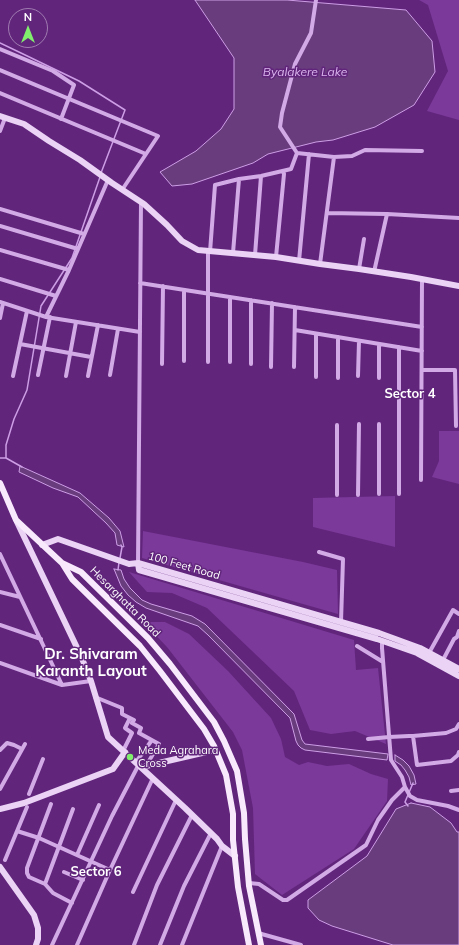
<!DOCTYPE html>
<html>
<head>
<meta charset="utf-8">
<style>
  body { margin:0 }
  #map { position:relative; width:459px; height:945px; overflow:hidden; background:#61257c; font-family:Mulish,sans-serif }
  canvas { display:block }
  .north { position:absolute; left:8px; top:8px; width:40px; height:40px; box-sizing:border-box; background:#61257c; border:1px solid #a07cb0; border-radius:50%; rotate:0deg; font-size:11px; font-weight:700; line-height:16px; text-align:center; color:#fff }
  .north::after { content:''; display:block; margin:auto; width:14px; height:18px; background:#82ee6e; clip-path:polygon(50% 0,100% 100%,50% 72%,0 100%) }
</style>
</head>
<body>
<div id="map">
<canvas width="459" height="945"></canvas>
<div class="north">N</div>
</div>
<script>
const ctx = document.querySelector('canvas').getContext('2d');
ctx.lineJoin = 'round';
function fill(path, color) { ctx.fillStyle = color; ctx.fill(path, 'evenodd'); }
const poly = rows => new Path2D(rows.map(r => 'M' + r).join(''));
function stroke(path, color, width, dash) { ctx.strokeStyle = color; ctx.lineWidth = width; ctx.lineCap = dash ? 'butt' : 'round'; ctx.setLineDash(dash || []); ctx.stroke(path); }
function label(font, color, halo, rows, align = 'center') {
  ctx.font = font + ' Mulish,sans-serif'; ctx.lineWidth = 3; ctx.setLineDash([]); ctx.textBaseline = 'middle'; ctx.strokeStyle = halo; ctx.fillStyle = color; for (const [text, x, y, turn = 0] of rows) {
    ctx.save(); ctx.translate(x, y); ctx.rotate((+turn || 0) * Math.PI / 180); ctx.textAlign = isNaN(turn) ? turn : align; if (halo) ctx.strokeText(text, 0, 0); ctx.fillText(text, 0, 0); ctx.restore();
  }
}
const green = poly([
  [419,0,459,0,459,120,427,111,448,71,428,5],
  [439,431,459,431,459,484,432,477,439,461],
  [395,496,395,547,313,527,313,498],
  [143,531,303,562,337,570,338,614,142,558],
  [129,572,354,640,356,670,378,668,386,744,355,731,331,734,310,730,294,691,207,608,172,593,147,592],
  [143,622,165,622,189,634,228,671,271,718,281,739,285,757,299,765,308,762,327,766,349,764,371,774,388,779,387,801,354,849,282,895,255,874,253,808,242,750,233,732,167,647]
]);
const water = poly([
  [195,0,287,0,406,10,432,41,435,72,414,105,375,127,333,140,316,142,268,154,253,163,192,184,172,186,160,172,196,151,221,129,234,109,234,58,195,0],
  [20,466,80,493,109,518,120,531,124,547,117,545,115,533,106,523,78,497,53,488,19,472,20,466],
  [114,569,121,570,124,579,130,588,142,600,151,604,192,616,205,624,294,714,302,740,305,744,388,754,387,760,305,750,301,748,298,745,296,741,290,718,208,635,198,626,146,608,136,602,128,595,121,586,114,569],
  [395,755,403,760,409,766,414,775,416,784,411,785,409,777,405,770,401,765,395,761,395,755],
  [411,803,430,807,451,823,457,832,459,832,459,945,393,945,332,926,319,920,308,908,308,900,367,856,396,809,411,803]
]);
const stream = poly([
  [0,43,21,53,79,81,125,110,101,173],
  [0,458,6,458,22,467],
  [6,458,6,445,14,419,27,390,41,306,72,258,100,177],
  [120,558,122,547,121,545],
  [118,570,119,562],
  [408,806,405,802,413,783]
]);
const street = poly([
  [0,49,53,71,74,85,61,119],
  [0,70,158,136,122,190],
  [0,93,146,154],
  [0,131,5,118],
  [297,153,280,127,282,113,295,64,311,33,316,0],
  [334,157,352,156,365,150,422,151],
  [0,209,84,234],
  [327,213,387,214],
  [0,226,78,249],
  [0,250,69,270],
  [210,252,215,185,239,179,261,176,291,169,297,153,334,157,320,264],
  [233,253,239,179],
  [255,255,261,176],
  [276,257,284,174,283,171],
  [299,261,309,154],
  [359,269,364,239],
  [374,272,387,214,459,218],
  [0,279,56,296],
  [140,283,422,327],
  [251,300,251,364],
  [0,302,46,317,140,332],
  [46,317,69,270,108,180],
  [0,318,3,303],
  [295,330,422,351],
  [316,334,316,377],
  [338,337,338,378],
  [20,344,91,357],
  [184,361,184,290],
  [208,362,208,251],
  [230,362,230,297],
  [162,364,163,286],
  [271,367,272,303],
  [294,367,295,307],
  [422,370,455,370,456,426],
  [38,375,50,317],
  [110,375,118,329],
  [13,376,27,311],
  [66,376,76,322],
  [88,376,98,325],
  [358,376,359,341],
  [379,378,379,344],
  [379,424,379,494],
  [421,480,422,279],
  [399,494,399,347],
  [337,495,337,425],
  [358,495,359,424],
  [319,552,343,559,341,622],
  [0,554,62,685],
  [138,563,141,202],
  [0,592,20,597],
  [0,625,41,639],
  [382,641,382,648,391,760,402,777,405,787],
  [357,646,383,662],
  [429,653,453,610,459,614],
  [443,660,454,639,457,637,459,631],
  [0,663,62,685,91,681],
  [95,697,122,708,122,714,134,720,132,723,141,728,139,733,159,744,146,766],
  [413,736,417,765,451,761,458,755,459,752],
  [368,739,389,737,409,736,413,736,446,733,456,729,459,724],
  [0,750,7,743,14,745,22,749],
  [123,751,132,733,125,728,130,718],
  [136,762,152,740],
  [0,789,25,744],
  [451,791,459,790],
  [29,794,43,759],
  [17,831,39,838,110,870],
  [77,855,99,805],
  [5,860,27,807],
  [64,872,83,880],
  [249,883,259,884,283,900,287,900,366,845,378,820,392,800,405,787,410,796,417,800,448,806,459,810],
  [45,884,29,877,27,873,27,868,51,804],
  [133,892,176,800],
  [72,903,53,893,45,884,73,809],
  [258,933,301,945],
  [52,945,112,816,138,766,139,766],
  [77,945,110,870,153,778],
  [134,945,157,885,192,815],
  [160,945,184,886,211,833],
  [182,945,222,846]
]);
const secondary = poly([
  [0,116,24,124,49,141,80,160,112,183,144,204,167,225,182,241,198,250,276,257,320,264,359,269,411,277,459,286],
  [17,522,81,656,91,681,108,737,185,808,217,839,222,846,235,856],
  [42,545,58,539,129,564,138,563,379,633,420,648,459,669],
  [138,563,139,570,377,639,417,653,459,676],
  [146,766,215,750],
  [0,809,24,803,113,769,125,752],
  [0,867,34,915,38,928,38,939,36,945]
]);
const primary = poly([
  [0,483,16,520,62,563,72,579,140,646,160,671,204,729,214,746,226,775,233,814,233,840,238,887,249,945],
  [62,563,81,572,148,638,170,664,214,722,224,741,237,771,244,813,245,839,249,886,261,945]
]);
const markers = [
  [130,757,4,"#82ee6e"]
];
const streetNames = [
  ["100 Feet Road",184,566,16],
  ["Hesarghatta Road",125,602,45]
];
const poiNames = [
  ["Meda Agrahara",138,751],
  ["Cross",138,764]
];
const waterNames = [
  ["Byalakere Lake",305,72]
];
const quarterNames = [
  ["Sector 4",410,394],
  ["Sector 6",96,872]
];
const districtNames = [
  ["Dr. Shivaram",91,654],
  ["Karanth Layout",91,671]
];
fill(green, '#7b3999');
fill(water, '#693c7d');
stroke(water, '#cd9ee5', 1);
stroke(stream, '#cd9ee5', 1.5);
stroke(street, '#d2aae5', 4);
stroke(secondary, '#ead3f5', 6);
stroke(primary, '#f8eafc', 6);
for (const [x, y, r, color] of markers) { const dot = new Path2D(); dot.arc(x, y, r, 0, 2 * Math.PI); ctx.fillStyle = color; ctx.fill(dot); stroke(dot, '#61257c', 1.5); }
label('11px', '#fff', '#61257c', streetNames);
label('11px', '#fff', '#61257c', poiNames, 'left');
label('italic 12px', '#dab5ed', '#61257c', waterNames);
label('bold 13px', '#fff', '#61257c', quarterNames);
label('bold 15px', '#fff', '#61257c', districtNames);
</script>
</body>
</html>
